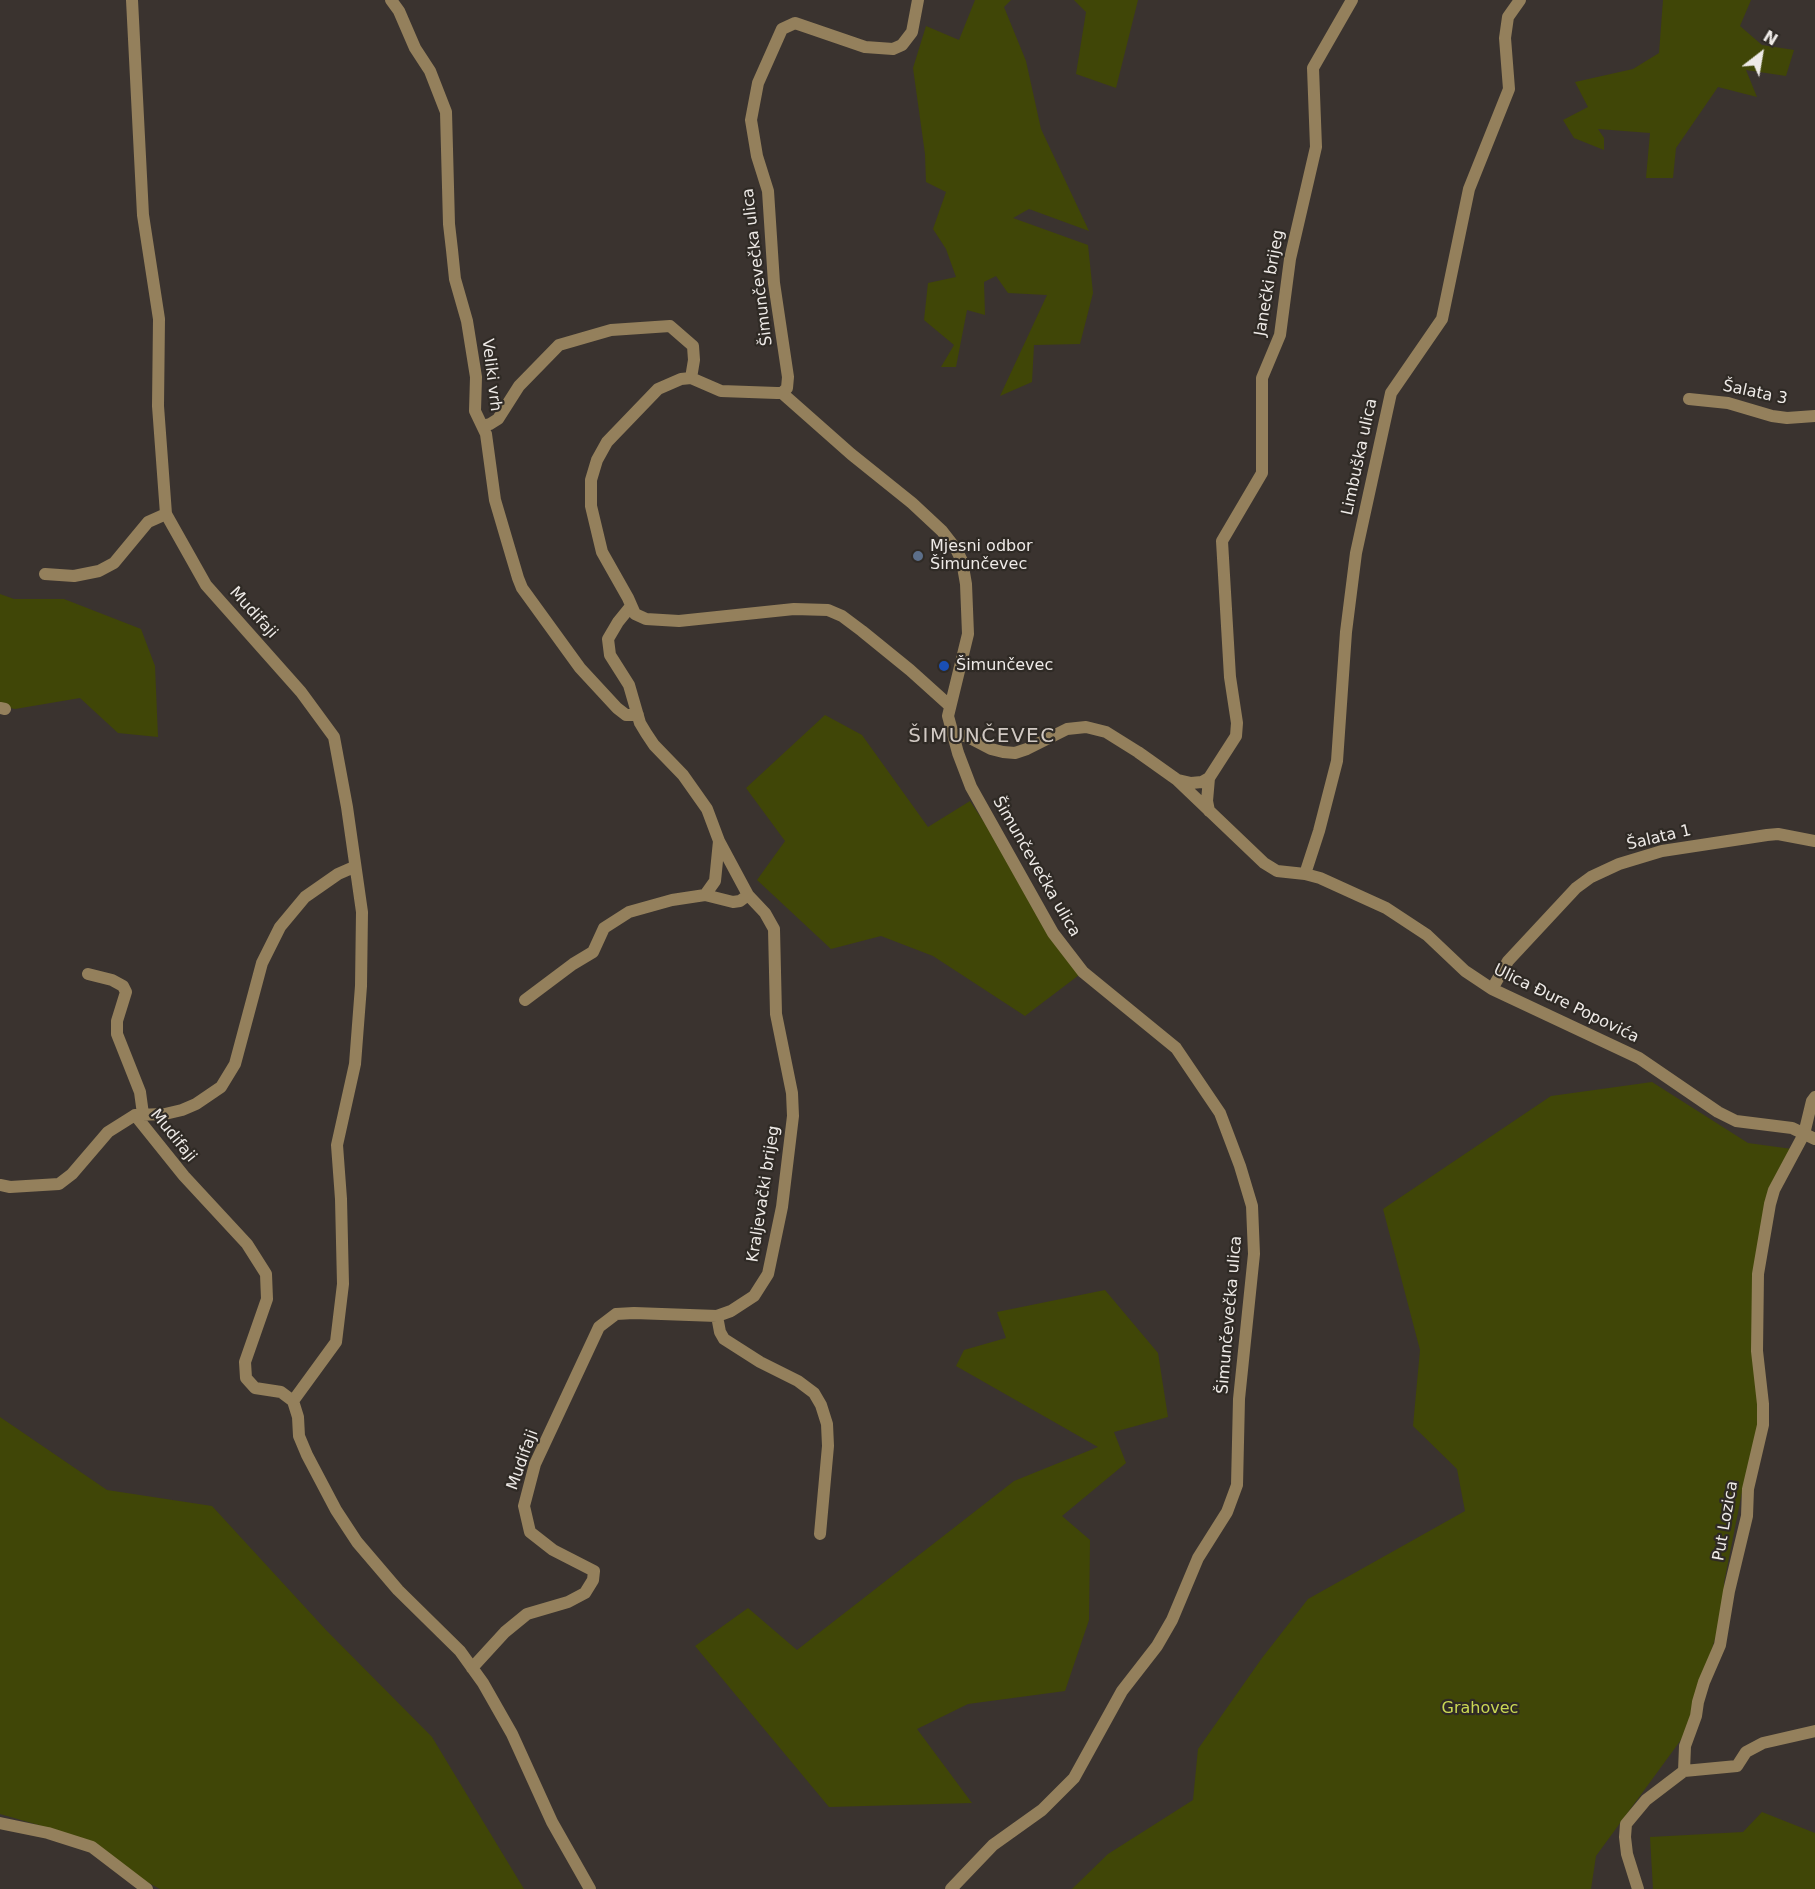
<!DOCTYPE html>
<html>
<head>
<meta charset="utf-8">
<style>
  body { margin:0 }
  #map { position:relative; width:1815px; height:1889px; overflow:hidden; background:#3a332f; font-family:"DejaVu Sans",sans-serif }
  canvas { display:block }
  .north { position:absolute; left:1731px; top:24px; width:60px; height:60px; -webkit-text-stroke:4px #2f2a25; paint-order:stroke; rotate:31deg; font-size:16px; font-weight:700; line-height:24px; text-align:center; color:#eeeae7 }
  .north::after { content:''; display:block; margin:auto; width:21px; height:27px; background:#eeeae7; clip-path:polygon(50% 0,100% 100%,50% 72%,0 100%) }
</style>
</head>
<body>
<div id="map">
<canvas width="1815" height="1889"></canvas>
<div class="north">N</div>
</div>
<script>
const ctx = document.querySelector('canvas').getContext('2d');
ctx.lineJoin = 'round';
function fill(path, color) { ctx.fillStyle = color; ctx.fill(path, 'evenodd'); }
const poly = rows => new Path2D(rows.map(r => 'M' + r).join(''));
function stroke(path, color, width, dash) { ctx.strokeStyle = color; ctx.lineWidth = width; ctx.lineCap = dash ? 'butt' : 'round'; ctx.setLineDash(dash || []); ctx.stroke(path); }
function label(font, color, halo, rows, align = 'center') {
  ctx.font = font + ' "DejaVu Sans",sans-serif'; ctx.lineWidth = 4.5; ctx.setLineDash([]); ctx.textBaseline = 'middle'; ctx.strokeStyle = halo; ctx.fillStyle = color; for (const [text, x, y, turn = 0] of rows) {
    ctx.save(); ctx.translate(x, y); ctx.rotate((+turn || 0) * Math.PI / 180); ctx.textAlign = isNaN(turn) ? turn : align; if (halo) ctx.strokeText(text, 0, 0); ctx.fillText(text, 0, 0); ctx.restore();
  }
}
const green = poly([
  [975,0,1011,0,1004,7,1026,61,1041,129,1089,231,1029,209,1013,218,1088,245,1093,293,1080,344,1034,345,1032,382,1000,396,1047,295,1008,293,996,276,984,282,985,315,967,310,956,367,941,367,954,345,924,320,928,283,956,277,946,249,933,229,946,192,926,182,925,154,913,68,926,26,959,40],
  [1074,0,1138,0,1116,88,1076,74,1086,12],
  [1663,0,1751,0,1740,26,1762,45,1794,50,1786,76,1746,70,1757,97,1718,87,1676,148,1673,178,1646,178,1650,133,1598,129,1604,138,1604,150,1574,138,1563,120,1588,107,1575,82,1633,69,1659,53],
  [0,594,14,599,64,599,141,629,155,666,158,737,118,733,80,698,15,709,0,706],
  [825,715,862,735,928,827,970,801,1083,972,1025,1016,933,956,881,936,831,949,757,880,785,841,746,788],
  [1652,1082,1748,1143,1792,1149,1766,1199,1758,1441,1744,1482,1724,1583,1724,1606,1719,1626,1686,1733,1596,1856,1591,1889,1072,1889,1108,1854,1193,1800,1198,1749,1262,1658,1308,1599,1465,1511,1457,1469,1413,1426,1420,1350,1383,1209,1551,1096],
  [1105,1290,1158,1353,1168,1417,1114,1432,1126,1463,1062,1516,1090,1540,1089,1620,1065,1691,968,1704,917,1729,972,1803,829,1807,695,1646,748,1608,797,1650,1014,1481,1098,1447,956,1366,964,1350,1006,1338,997,1312],
  [0,1417,107,1490,212,1506,326,1630,432,1737,524,1889,160,1889,42,1826,0,1814],
  [1762,1812,1815,1833,1815,1889,1653,1889,1650,1837,1743,1832]
]);
const minor = poly([
  [132,0,143,215,159,319,158,406,166,514],
  [391,0,399,11,415,48,430,71,446,112,449,224,452,250,455,279,467,321,476,377,475,411,486,434,495,500,518,578,522,588,580,668,617,708,626,715,638,715],
  [918,0,912,32,902,45,893,49,865,47,795,23,782,29,758,83,751,120,757,156,768,191,774,283,788,377,787,388,782,393,777,393,721,391,691,378,681,379,658,389,607,442,597,460,591,480,591,506,602,552,628,598,635,614,646,619,679,621,794,609,828,610,842,616,862,631,910,670,950,706],
  [782,393,851,454,912,503,942,531,956,549,962,561,966,584,968,634,948,716,958,753,971,787,1053,933,1083,972,1176,1048,1220,1113,1240,1166,1252,1206,1254,1254,1239,1399,1237,1485,1227,1512,1198,1558,1172,1620,1157,1646,1122,1691,1074,1778,1042,1810,993,1845,951,1889],
  [1689,399,1728,403,1772,416,1787,418,1815,416],
  [483,426,490,424,498,419,519,386,559,345,611,330,670,326,693,346,694,360,691,378],
  [45,574,74,576,99,571,114,563,148,522,166,514,206,585,301,692,334,737,347,807,362,912,361,986,355,1064,337,1145,341,1199,343,1284,336,1342,293,1401],
  [631,606,618,622,608,639,610,655,629,685,640,723,646,733,654,745,683,775,707,809,719,841,748,895,765,913,774,929,776,1014,792,1093,793,1116,782,1207,768,1274,754,1296,731,1311,717,1316,720,1332,724,1339,760,1362,798,1381,814,1393,821,1405,827,1424,828,1446,820,1534],
  [0,708,5,709],
  [954,736,960,735,968,737,991,749,1003,752,1015,753,1027,749,1067,729,1086,727,1106,732,1138,752,1176,779,1264,863,1277,871,1305,874,1320,878,1386,908,1427,935,1465,971,1492,989,1639,1058,1718,1112,1736,1121,1792,1128,1815,1139],
  [1209,778,1207,801,1209,811],
  [1178,780,1191,783,1202,782,1209,778,1236,736,1237,723,1230,677,1222,541,1262,473,1262,378,1280,335,1290,259,1316,147,1313,68,1352,0],
  [1305,874,1319,831,1337,761,1346,632,1356,553,1391,393,1442,319,1469,189,1509,89,1505,38,1508,17,1520,0],
  [705,895,715,881,719,841],
  [88,974,112,980,123,986,126,992,117,1021,117,1034,140,1092,143,1114],
  [1492,989,1508,961,1576,888,1591,877,1619,864,1662,851,1767,835,1778,834,1815,841],
  [525,1000,573,964,593,952,604,928,629,912,672,900,705,895,733,902,740,901,748,895],
  [135,1115,184,1176,247,1244,266,1274,267,1299,245,1362,246,1378,255,1388,281,1392,293,1401,298,1417,299,1436,307,1455,336,1510,357,1542,398,1590,460,1651,483,1683,512,1734,552,1822,590,1889],
  [0,1185,10,1187,59,1184,72,1174,108,1132,135,1115,165,1114,182,1110,196,1104,221,1087,235,1064,262,963,280,927,305,897,338,874,354,867],
  [472,1668,505,1632,527,1614,568,1602,585,1593,593,1580,594,1571,553,1550,530,1532,524,1506,535,1464,599,1327,616,1314,634,1313,717,1316],
  [1684,1771,1737,1766,1746,1752,1763,1743,1815,1731],
  [0,1823,48,1833,92,1847,147,1889],
  [1638,1889,1627,1854,1625,1837,1626,1824,1646,1800,1684,1771,1685,1746,1696,1716,1698,1702,1704,1682,1720,1645,1729,1591,1747,1516,1748,1489,1763,1425,1763,1404,1757,1351,1758,1274,1770,1204,1774,1190,1804,1134,1812,1101,1815,1097]
]);
const markers = [
  [918,556,6,"#5c6f8a"],
  [944,666,6,"#1a4fb4"]
];
const streetNames = [
  ["Šimunčevečka ulica",758,267,-97],
  ["Janečki brijeg",1270,283,-80],
  ["Veliki vrh",491,375,83],
  ["Šalata 3",1755,393,12],
  ["Limbuška ulica",1360,457,-78],
  ["Mudifaji",253,613,48],
  ["Šalata 1",1659,838,-13],
  ["Šimunčevečka ulica",1036,867,60],
  ["Ulica Đure Popovića",1566,1004,26],
  ["Mudifaji",173,1136,51],
  ["Kraljevački brijeg",764,1194,-81],
  ["Šimunčevečka ulica",1230,1315,-85],
  ["Mudifaji",523,1460,-70],
  ["Put Lozica",1726,1521,-80]
];
const poiNames = [
  ["Mjesni odbor",930,547],
  ["Šimunčevec",930,565],
  ["Šimunčevec",956,666]
];
const parkNames = [
  ["Grahovec",1480,1709]
];
const quarterNames = [
  ["ŠIMUNČEVEC",982,737]
];
fill(green, '#404607');
stroke(minor, '#94805c', 12);
for (const [x, y, r, color] of markers) { const dot = new Path2D(); dot.arc(x, y, r, 0, 2 * Math.PI); ctx.fillStyle = color; ctx.fill(dot); stroke(dot, '#2f2a25', 2); }
label('16px', '#eeeae7', '#2f2a25', streetNames);
label('16px', '#eeeae7', '#2f2a25', poiNames, 'left');
label('16px', '#cad854', '#2f2a25', parkNames);
ctx.letterSpacing = '1.5px';
label('20px', '#d1c9c3', '#2f2a25', quarterNames);
ctx.letterSpacing = '0px';
</script>
</body>
</html>
